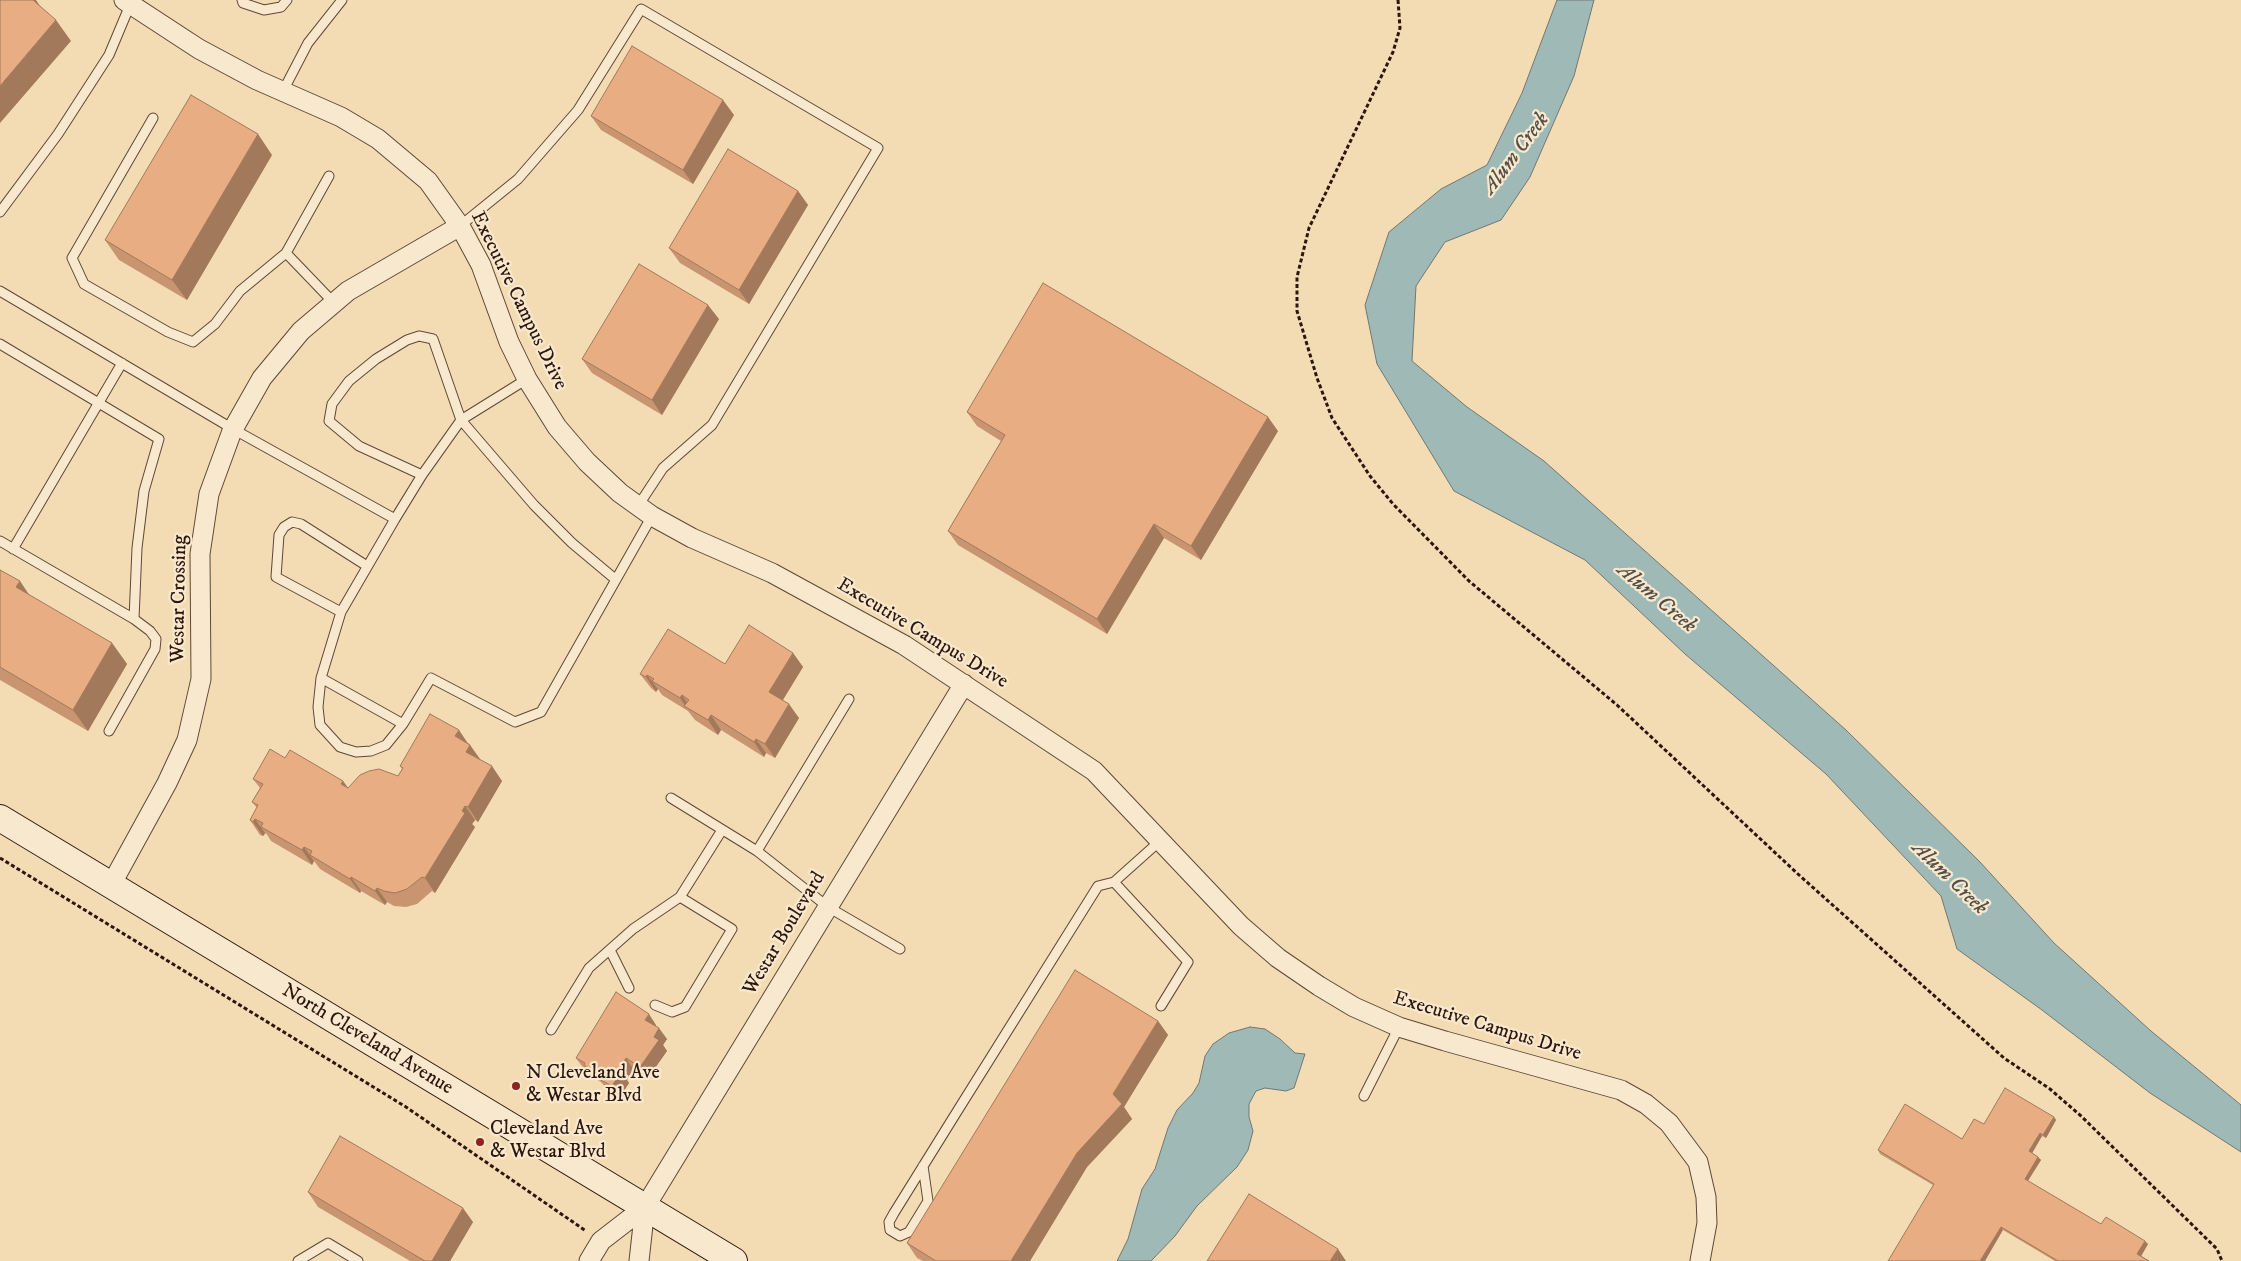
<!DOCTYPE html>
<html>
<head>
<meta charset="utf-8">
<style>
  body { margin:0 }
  canvas { display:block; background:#f3dcb4 }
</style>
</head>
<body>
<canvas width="2241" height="1261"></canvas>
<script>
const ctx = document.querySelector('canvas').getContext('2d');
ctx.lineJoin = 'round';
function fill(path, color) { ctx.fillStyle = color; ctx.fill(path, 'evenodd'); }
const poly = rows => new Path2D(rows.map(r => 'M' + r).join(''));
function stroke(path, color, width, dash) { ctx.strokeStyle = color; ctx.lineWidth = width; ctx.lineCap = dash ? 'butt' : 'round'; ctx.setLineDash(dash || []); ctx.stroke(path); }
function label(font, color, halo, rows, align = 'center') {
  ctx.font = font + ' "IM FELL DW Pica",serif'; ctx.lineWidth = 4.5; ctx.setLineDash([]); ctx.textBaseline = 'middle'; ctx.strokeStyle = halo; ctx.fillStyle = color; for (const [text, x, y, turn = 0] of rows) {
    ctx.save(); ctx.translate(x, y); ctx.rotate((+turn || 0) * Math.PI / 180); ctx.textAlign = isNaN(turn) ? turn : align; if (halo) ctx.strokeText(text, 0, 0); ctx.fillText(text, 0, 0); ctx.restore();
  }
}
const water = poly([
  [1557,0,1594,0,1574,76,1530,177,1501,220,1445,242,1416,286,1412,361,1467,407,1544,461,1846,730,1980,862,2054,943,2151,1031,2241,1105,2241,1152,2150,1093,2042,1010,1957,949,1941,896,1826,774,1685,654,1585,560,1454,491,1377,364,1365,305,1389,232,1441,189,1487,165,1522,93,1557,0],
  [1250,1027,1265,1029,1280,1039,1295,1053,1305,1054,1294,1088,1286,1091,1265,1088,1256,1091,1249,1104,1249,1117,1253,1131,1248,1150,1237,1167,1197,1206,1175,1236,1151,1261,1117,1261,1128,1239,1142,1189,1155,1169,1168,1128,1177,1110,1193,1093,1199,1083,1205,1056,1213,1044,1229,1033,1250,1027]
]);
const path = poly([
  [1398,0,1400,28,1393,52,1309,228,1297,277,1297,311,1317,378,1332,418,1370,476,1393,504,1469,581,1617,705,1799,875,2004,1058,2050,1089,2081,1116,2217,1249,2222,1261],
  [0,858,406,1107,586,1231]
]);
const service = poly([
  [242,0,243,3,264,10,281,7,287,0],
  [283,91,308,43,342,0],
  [153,118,72,258,84,284,168,332,193,342,215,324,240,291,286,253,334,303],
  [0,212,58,134,109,55,130,5],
  [460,226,518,179,578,110,641,9,878,148,712,425,663,468,638,506],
  [286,253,329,176],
  [0,291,233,429,395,519,341,612,321,678,403,724,431,678,515,722,541,712,652,516],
  [0,344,159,439,144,491,137,548,134,619,0,541],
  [422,475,359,446,329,421,332,404,349,381,376,359,407,340,419,336,433,339,461,420,534,505,572,543,615,579],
  [395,519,422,475,461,420,527,379],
  [13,549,122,363],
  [341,612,276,577,279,535,284,527,292,522,301,524,367,566],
  [321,678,318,707,320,725,340,747,356,752,371,751,386,745,403,724],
  [109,731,155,649,156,639,150,631,134,619],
  [671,798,757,851,828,907,900,949],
  [757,851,849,699],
  [1114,882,1188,962,1161,1006],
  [610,950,629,988],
  [655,1005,672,1012,685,1007,732,929,680,897],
  [551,1030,589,968,633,929,680,897,722,830],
  [1364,1096,1399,1027],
  [923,1166,928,1201,909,1232,900,1236,890,1230,889,1222,894,1213,953,1118,1098,886,1114,882,1161,840],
  [298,1261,328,1243,358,1261]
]);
const minor = poly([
  [124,0,199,49,257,80,341,117,378,139,428,181,460,226,481,265,509,342,527,379,557,427,587,462,620,493,652,516,692,538,772,573,904,645,1094,771,1241,926,1278,958,1319,986,1354,1007,1399,1027,1445,1041,1621,1090,1646,1104,1669,1123,1698,1162,1706,1197,1707,1223,1700,1261],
  [111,885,167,783,187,740,201,679,200,554,209,494,232,431,262,378,301,331,348,291,460,226],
  [589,1261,601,1241,645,1207,964,684],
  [639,1261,645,1207]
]);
const secondary = poly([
  [0,818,734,1261]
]);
const wall = poly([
  [734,115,693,184,601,130,591,116],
  [272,155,187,300,119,260,105,240],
  [798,191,808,205,749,304,680,263,669,248],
  [719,319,662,415,592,373,582,359],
  [967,412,1278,431,1201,560,1164,538,1107,634,958,545,948,531,1001,441,977,426],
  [0,570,29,595,112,643,127,664,88,731,0,680],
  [793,653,803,667,783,700,799,718,775,758,766,753,764,757,721,730,718,735,695,720,688,711,662,695,658,689,656,692,651,688,640,674,725,664],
  [468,743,470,745,480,760,502,781,478,822,475,820,472,824,475,827,435,893,432,891,417,904,406,907,394,906,387,902,385,905,361,891,360,893,320,869,314,861,312,865,271,841,266,833,263,836,260,835,250,820,257,808,252,802,260,788,253,779,285,758,343,781,348,788,398,776,402,769,400,766],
  [1158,1021,1168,1035,1124,1107,1132,1119,1087,1167,1030,1261,923,1261,917,1258,907,1243],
  [656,1025,656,1026,667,1039,663,1045,667,1051,648,1078,633,1069,627,1080,629,1083,620,1097,607,1090,602,1083,592,1076,588,1071,584,1069,576,1058],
  [2054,1117,2056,1120,2046,1138,2042,1136,2032,1153,2038,1157,2041,1160,2028,1181,2101,1224,2148,1244,2141,1256,2149,1261,2055,1261,2003,1230,1933,1185,1880,1154,1878,1150,1962,1139,1984,1124],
  [308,1192,473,1222,450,1261,410,1261,318,1207]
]);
const shadedWall = poly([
  [28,0,36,0,40,6,36,11],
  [56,20,71,41,0,123,0,86],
  [723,100,734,115,693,184,683,170],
  [258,134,272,155,187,300,172,280],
  [798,191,808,205,749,304,739,290],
  [708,305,719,319,662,415,652,400],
  [1268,417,1278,431,1201,560,1191,546],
  [1154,524,1164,538,1107,634,1097,619],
  [20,581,34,602,16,587],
  [112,643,127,664,88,731,73,710],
  [793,653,803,667,779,706,769,692],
  [647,675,658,689,656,692,646,677],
  [682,695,692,710,686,707,680,698],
  [789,704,799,718,775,758,765,744],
  [711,715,721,730,718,735,708,720],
  [459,730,469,745,455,736],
  [756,739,766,753,764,757,754,742],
  [470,745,480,759,476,766,466,752],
  [492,766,502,781,478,822,468,807],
  [343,781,353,795,341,784],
  [465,806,475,820,472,824,475,827,435,893,425,878],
  [255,819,265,833,263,836,253,822],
  [304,847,314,861,312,865,302,850],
  [351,877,361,891,360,893,350,879],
  [377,888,387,902,385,905,375,891],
  [649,1014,656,1025,653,1031,645,1020],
  [1158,1021,1168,1035,1124,1107,1132,1119,1087,1167,1030,1261,1011,1261],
  [659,1028,667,1039,663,1045,667,1051,648,1078,640,1067,654,1037],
  [626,1058,633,1069,627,1080,629,1083,620,1097,612,1086,619,1071],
  [2054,1117,2056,1120,2046,1138,2043,1135],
  [2040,1133,2042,1136,2031,1155,2029,1151],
  [2038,1157,2041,1160,2027,1182,2025,1179],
  [463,1208,473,1222,450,1261,432,1261],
  [2001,1227,2003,1230,1985,1261,1980,1261],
  [2145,1241,2148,1244,2140,1258,2137,1254],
  [1338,1249,1346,1261,1330,1261]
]);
const building = poly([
  [0,0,33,0,56,20,0,86,0,0],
  [632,46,723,100,683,170,591,116,632,46],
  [191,95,258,134,172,280,105,240,191,95],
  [728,149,798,191,739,290,669,248,728,149],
  [639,264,708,305,652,400,582,359,639,264],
  [1043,283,1268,417,1191,546,1154,524,1097,619,948,531,1005,435,967,412,1043,283],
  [0,570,20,581,16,587,112,643,73,710,0,667,0,570],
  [749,625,793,653,769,692,789,704,765,744,756,739,754,742,711,715,708,720,684,706,689,700,682,695,680,698,652,681,654,679,647,675,646,677,640,674,668,629,725,664,749,625],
  [430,714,459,730,455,736,470,745,466,752,492,766,468,807,465,806,462,811,465,813,425,878,422,877,407,889,395,893,384,891,377,888,375,891,351,877,350,879,310,855,312,851,304,847,302,850,261,827,263,823,255,819,253,822,250,820,258,805,252,802,263,784,253,779,270,749,285,758,290,750,343,781,341,784,348,788,360,775,369,771,379,769,398,776,403,768,400,766,430,714],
  [1075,970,1158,1021,1113,1094,1122,1104,1077,1153,1011,1261,936,1261,907,1243,1075,970],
  [616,992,649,1014,645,1020,659,1028,654,1037,659,1040,640,1067,626,1058,619,1071,621,1072,612,1086,599,1079,601,1076,584,1065,585,1063,576,1058,616,992],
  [2005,1088,2054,1117,2043,1135,2040,1133,2029,1151,2038,1157,2025,1179,2101,1224,2106,1217,2145,1241,2137,1254,2149,1261,2058,1261,2001,1227,1980,1261,1888,1261,1934,1184,1878,1150,1905,1104,1962,1139,1974,1119,1984,1124,2005,1088],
  [340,1136,463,1208,432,1261,425,1261,308,1192,340,1136],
  [1249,1194,1338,1249,1330,1261,1207,1261,1249,1194]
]);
const markers = [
  [516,1086,5,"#8f2418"],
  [480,1142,5,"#8f2418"]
];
const streetNames = [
  ["Executive Campus Drive",518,301,64],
  ["Westar Crossing",180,599,-89],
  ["Executive Campus Drive",922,634,31],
  ["Westar Boulevard",785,934,-59],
  ["Executive Campus Drive",1487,1027,17],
  ["North Cleveland Avenue",367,1040,31]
];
const poiNames = [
  ["N Cleveland Ave",526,1074],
  ["& Westar Blvd",526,1097],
  ["Cleveland Ave",490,1130],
  ["& Westar Blvd",490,1153]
];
const waterNames = [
  ["Alum Creek",1517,154,-53],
  ["Alum Creek",1656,599,40],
  ["Alum Creek",1949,879,44]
];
fill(water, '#9eb9b6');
stroke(water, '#707872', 1);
stroke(service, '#5e4837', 11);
stroke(minor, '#5e4837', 21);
stroke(secondary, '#2c160d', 28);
stroke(path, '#2c160d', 3, [4, 2.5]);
stroke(service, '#f7e8ce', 9);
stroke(minor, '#f7e8ce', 19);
stroke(secondary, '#f7e8ce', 26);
fill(wall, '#c89570');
fill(shadedWall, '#a2795b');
fill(building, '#e8ad82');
stroke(building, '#a2795b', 1);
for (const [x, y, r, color] of markers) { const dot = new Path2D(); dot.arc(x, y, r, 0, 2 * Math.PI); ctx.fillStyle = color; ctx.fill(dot); stroke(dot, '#f7e8ce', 2); }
label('20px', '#2c160d', '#f7e8ce', streetNames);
label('20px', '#2c160d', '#f7e8ce', poiNames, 'left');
label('italic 21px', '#544f48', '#f7e8ce', waterNames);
</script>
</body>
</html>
